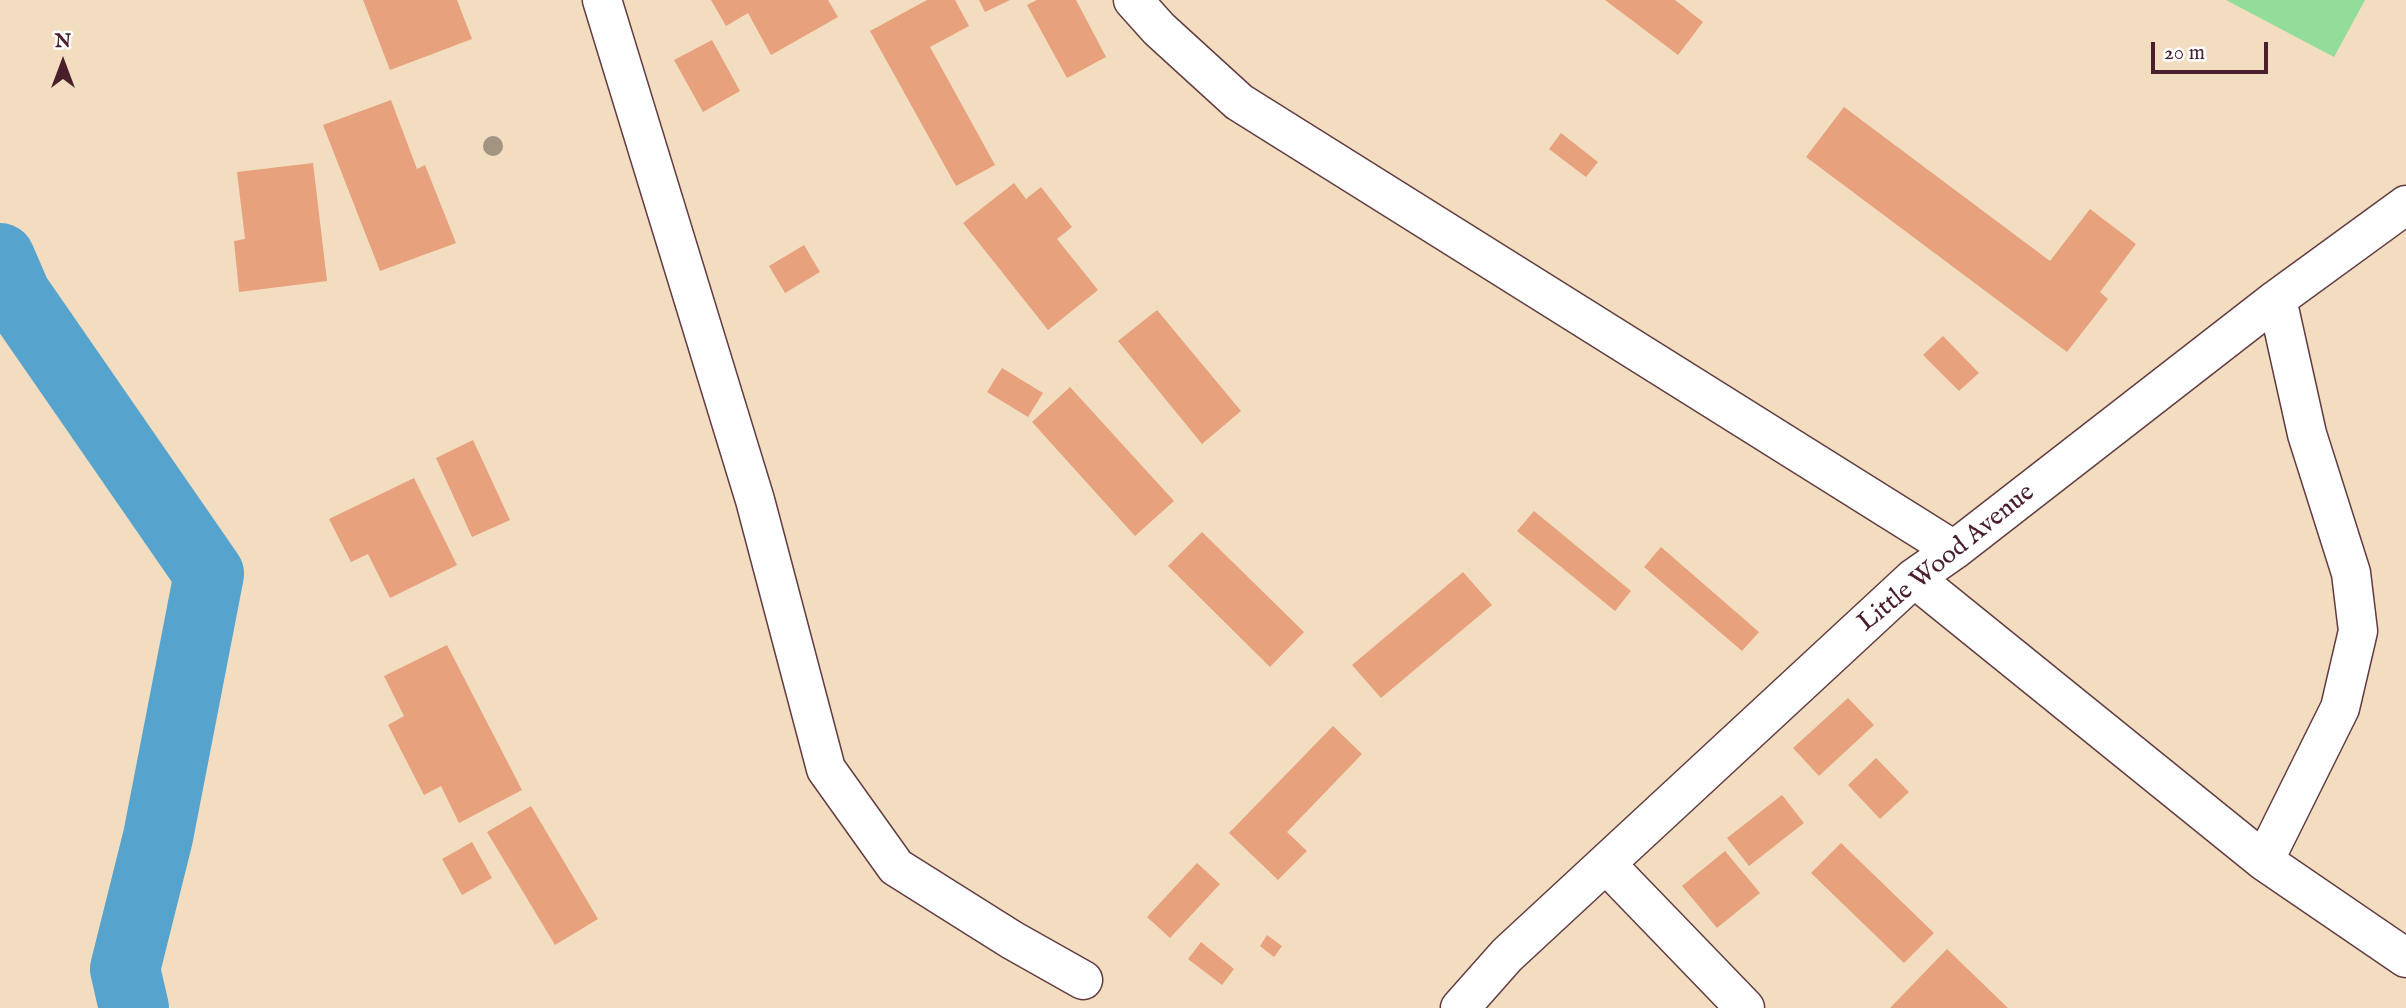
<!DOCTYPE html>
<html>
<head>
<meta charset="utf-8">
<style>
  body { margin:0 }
  #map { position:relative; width:2406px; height:1008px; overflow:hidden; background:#f2ddc0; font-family:"IM FELL English",serif }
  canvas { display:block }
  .north { position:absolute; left:28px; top:28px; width:70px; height:70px; -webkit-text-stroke:5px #fff; paint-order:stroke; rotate:0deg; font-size:19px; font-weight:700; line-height:28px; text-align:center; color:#4a1f2b }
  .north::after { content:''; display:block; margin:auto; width:24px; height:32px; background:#4a1f2b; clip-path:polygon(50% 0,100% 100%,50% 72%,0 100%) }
  .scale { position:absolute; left:2151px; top:42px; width:117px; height:32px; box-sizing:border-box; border:4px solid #4a1f2b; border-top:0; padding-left:9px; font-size:21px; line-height:24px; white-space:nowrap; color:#4a1f2b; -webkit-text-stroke:5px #fff; paint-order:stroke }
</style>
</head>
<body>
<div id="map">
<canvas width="2406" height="1008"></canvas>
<div class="north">N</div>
<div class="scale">20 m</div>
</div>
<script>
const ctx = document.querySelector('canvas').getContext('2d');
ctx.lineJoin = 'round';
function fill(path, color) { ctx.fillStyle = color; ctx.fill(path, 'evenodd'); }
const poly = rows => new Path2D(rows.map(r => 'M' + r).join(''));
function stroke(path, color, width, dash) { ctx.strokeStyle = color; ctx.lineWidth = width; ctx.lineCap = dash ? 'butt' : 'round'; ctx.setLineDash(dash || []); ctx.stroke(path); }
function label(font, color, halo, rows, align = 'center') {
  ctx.font = font + ' "IM FELL English",serif'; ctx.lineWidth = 5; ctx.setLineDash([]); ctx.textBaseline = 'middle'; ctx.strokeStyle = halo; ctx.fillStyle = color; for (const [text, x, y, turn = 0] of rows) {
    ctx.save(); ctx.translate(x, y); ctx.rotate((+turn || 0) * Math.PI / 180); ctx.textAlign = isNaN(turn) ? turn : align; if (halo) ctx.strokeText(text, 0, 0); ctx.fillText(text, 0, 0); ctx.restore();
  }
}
const green = poly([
  [2226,0,2365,0,2334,57]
]);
const river = poly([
  [0,258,16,295,209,574,158,837,125,969,134,1008]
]);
const building = poly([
  [363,0,457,0,472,39,390,70],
  [711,0,828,0,838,17,771,55,748,13,726,26],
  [927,0,955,0,969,26,930,47,995,165,956,186,870,31],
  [979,0,1010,0,985,12],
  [1037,0,1076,0,1106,57,1067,78,1027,5],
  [1605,0,1675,0,1703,22,1678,55],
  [712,40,740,91,703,112,674,60],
  [391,100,417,169,425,165,456,243,380,271,323,125],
  [1844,107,2050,261,2090,209,2136,244,2100,292,2108,299,2067,352,1806,157],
  [1561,133,1598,162,1586,177,1549,149],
  [313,163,327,281,239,292,234,241,245,239,237,172],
  [1014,183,1026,199,1041,187,1072,227,1057,239,1098,290,1048,330,963,223],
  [804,245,820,272,785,293,769,266],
  [1157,310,1241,411,1202,444,1118,341],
  [1943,336,1979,373,1959,391,1923,355],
  [1002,368,1043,393,1028,417,987,392],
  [1070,387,1174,501,1135,536,1032,422],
  [473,440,510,520,472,537,436,458],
  [414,478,457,565,390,598,368,554,351,562,329,519],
  [1534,511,1631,591,1615,611,1517,531],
  [1202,532,1304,632,1270,667,1168,566],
  [1661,547,1759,632,1742,651,1644,567],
  [1463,572,1492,605,1381,698,1352,665],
  [447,645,522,790,459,823,441,786,424,795,388,725,404,716,384,676],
  [1848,698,1874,725,1819,776,1793,748],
  [1333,726,1362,754,1287,832,1307,851,1278,880,1229,833],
  [1876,758,1909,792,1880,819,1848,785],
  [1782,795,1804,823,1749,866,1727,838],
  [531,806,598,919,555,945,487,832],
  [472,842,492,878,462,895,442,859],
  [1841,843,1934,933,1904,963,1811,873],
  [1725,851,1760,893,1717,928,1682,886],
  [1197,863,1220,884,1170,938,1147,917],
  [1267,935,1282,946,1274,957,1260,946],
  [1201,942,1234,969,1222,985,1188,959],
  [1947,949,2008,1008,1890,1008]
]);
const minor = poly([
  [602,0,755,500,826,769,896,867,1012,940,1083,980],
  [1133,0,1159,29,1239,102,1954,550],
  [1914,578,2264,861,2406,958],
  [2264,861,2340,708,2358,631,2351,573,2307,434,2277,299],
  [1606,864,1745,1008],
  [1460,1008,1507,955,1914,578,1954,550,2277,299,2406,205]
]);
const trees = [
  [493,146]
];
const streetNames = [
  ["Little Wood Avenue",1947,559,-39]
];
fill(green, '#92dd99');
stroke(river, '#56a3ce', 70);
fill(building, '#e7a17c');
stroke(minor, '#633c41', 41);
stroke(minor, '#fff', 38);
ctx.fillStyle = '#a29480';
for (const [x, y] of trees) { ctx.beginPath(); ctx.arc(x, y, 10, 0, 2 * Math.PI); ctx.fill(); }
label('26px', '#4a1f2b', '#fff', streetNames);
</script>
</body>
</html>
